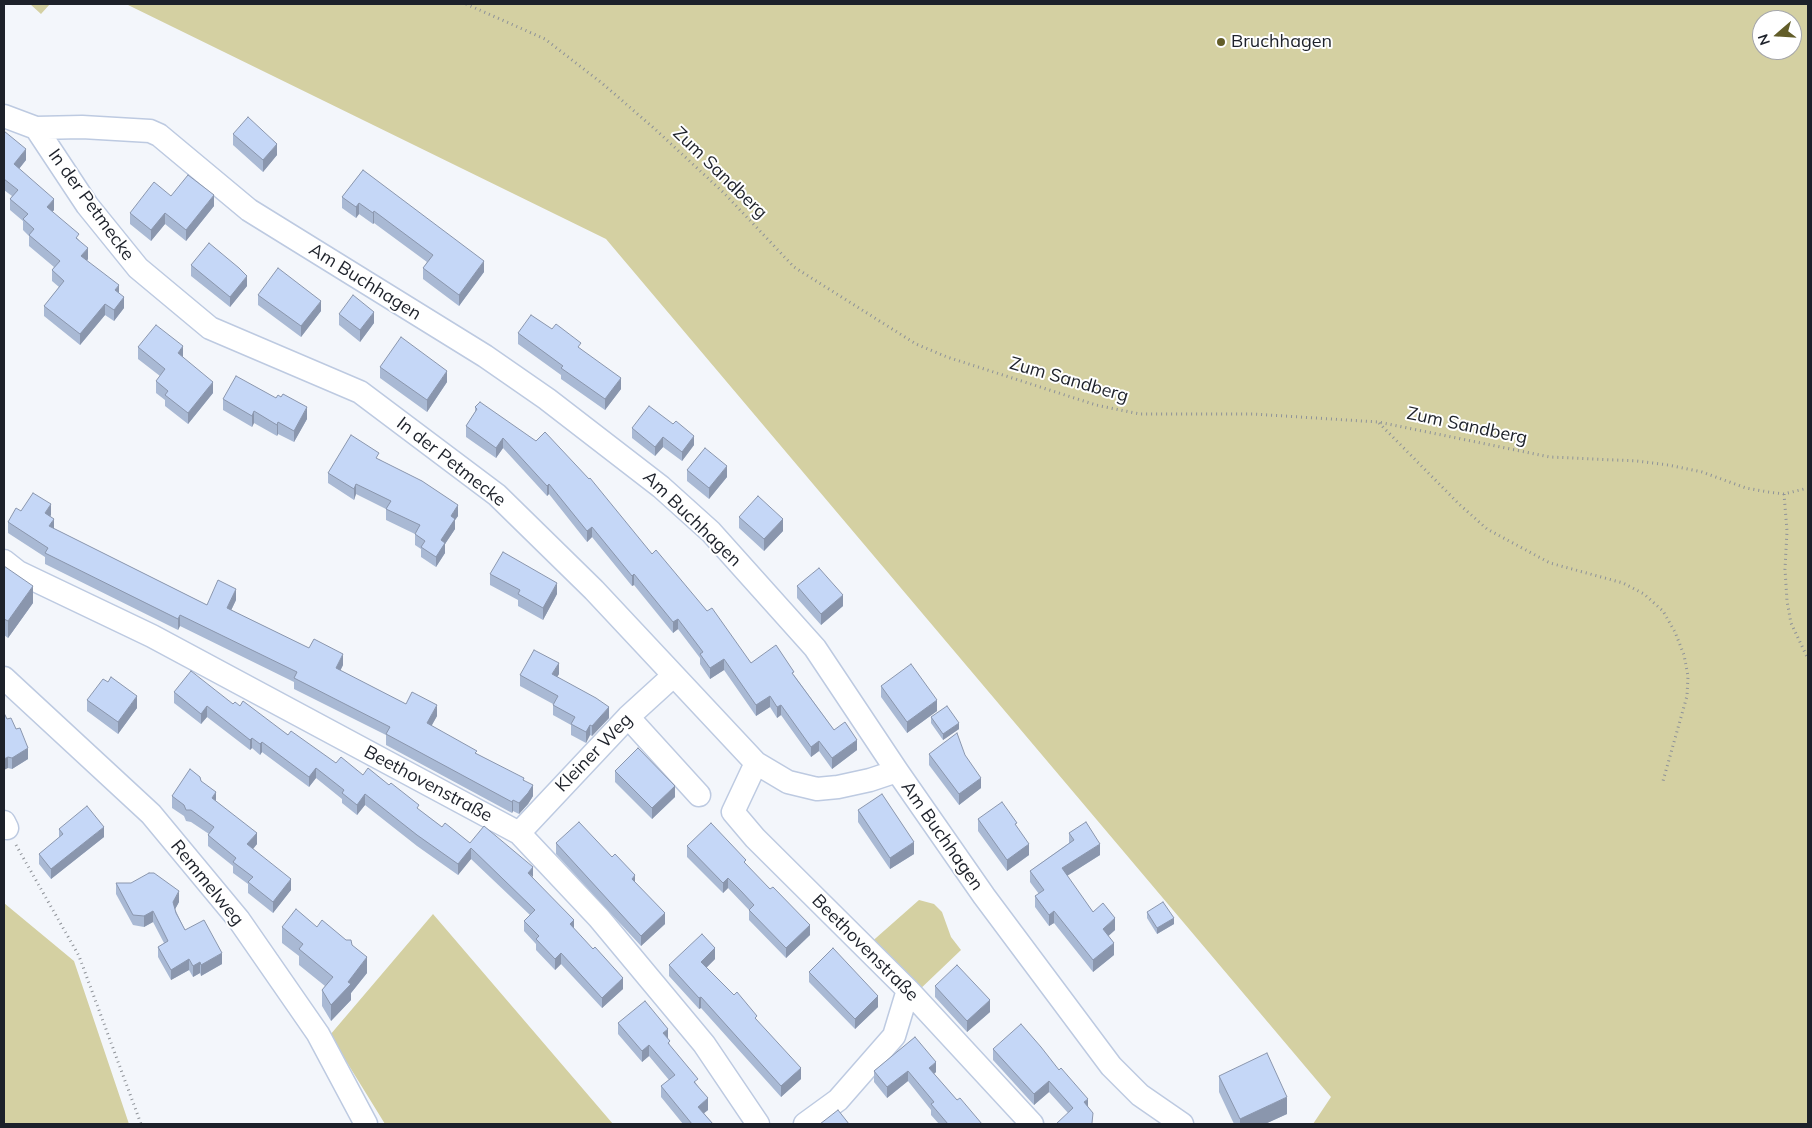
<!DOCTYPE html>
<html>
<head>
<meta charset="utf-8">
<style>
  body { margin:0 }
  #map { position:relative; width:1812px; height:1128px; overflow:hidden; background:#f3f6fb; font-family:Mulish,sans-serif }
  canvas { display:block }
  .frame { position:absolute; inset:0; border:5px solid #1d212a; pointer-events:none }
  .north { position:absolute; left:1752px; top:10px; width:50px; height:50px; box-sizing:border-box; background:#fff; border:1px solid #a5a6aa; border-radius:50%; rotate:251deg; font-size:14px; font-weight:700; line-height:20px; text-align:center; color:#1d212a }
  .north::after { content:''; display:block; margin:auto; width:18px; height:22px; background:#625d29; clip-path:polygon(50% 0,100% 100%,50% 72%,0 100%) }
</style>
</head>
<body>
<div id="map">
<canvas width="1812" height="1128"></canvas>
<div class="frame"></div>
<div class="north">N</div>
</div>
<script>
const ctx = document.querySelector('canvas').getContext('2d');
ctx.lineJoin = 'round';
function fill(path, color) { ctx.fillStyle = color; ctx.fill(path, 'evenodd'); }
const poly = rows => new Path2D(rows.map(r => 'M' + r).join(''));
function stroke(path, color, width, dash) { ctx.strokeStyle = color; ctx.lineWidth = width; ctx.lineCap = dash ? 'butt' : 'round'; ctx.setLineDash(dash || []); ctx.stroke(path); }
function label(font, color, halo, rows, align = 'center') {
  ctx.font = font + ' Mulish,sans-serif'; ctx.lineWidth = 4; ctx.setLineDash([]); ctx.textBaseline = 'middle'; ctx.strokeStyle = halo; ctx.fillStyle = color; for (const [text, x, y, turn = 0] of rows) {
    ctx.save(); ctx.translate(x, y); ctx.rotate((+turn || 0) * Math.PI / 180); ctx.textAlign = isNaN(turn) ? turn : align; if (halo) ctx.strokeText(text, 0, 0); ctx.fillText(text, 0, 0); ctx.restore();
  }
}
const green = poly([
  [30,4,50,4,41,14],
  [126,4,1808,4,1808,1124,1313,1124,1331,1097,606,239],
  [1762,20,1792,20,1792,50,1762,50],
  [919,900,934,904,942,912,951,937,961,950,916,993,868,945],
  [4,903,74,961,129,1124,4,1124],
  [433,914,613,1124,385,1124,330,1035]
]);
const path = poly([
  [466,4,545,39,603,84,656,130,724,193,794,267,916,344,947,357,1096,405,1140,414,1253,414,1378,422,1550,457,1637,461,1668,465,1702,472,1746,488,1768,492,1784,494,1808,488],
  [1379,423,1459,504,1487,529,1550,563,1623,583,1644,594,1663,611,1675,632,1684,655,1688,676,1687,696,1663,781],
  [1784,494,1787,531,1785,569,1787,601,1791,623,1808,659],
  [16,845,79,956,141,1124]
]);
const minor = poly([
  [4,116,36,128,87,205,138,268,210,328,360,392,497,495,594,590,756,763,788,782,817,789,838,787,870,780,897,771],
  [36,128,82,127,150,131,159,135,249,210,485,356,547,399,661,487,711,532,815,648,897,771,984,896,1111,1066,1140,1095,1182,1124],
  [4,561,18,572,152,636,519,833,599,918,704,1044,758,1124],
  [4,678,151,814,239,920,318,1034,366,1124],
  [628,717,699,795],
  [756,763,733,812,755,838,908,990,1032,1124],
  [4,822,7,828],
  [519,833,628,717,673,676],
  [805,1124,838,1100,894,1036,908,990]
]);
const wall = poly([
  [4,131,26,160,19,169,54,210,52,212,79,240,88,259,87,261,119,293,124,308,114,321,105,315,80,345,44,316,44,306,59,287,52,281,52,270,54,267,29,246,29,236,23,230,23,221,10,210,10,199,12,196,4,190],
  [233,134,277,155,263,172,233,145],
  [363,170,484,272,459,306,423,279,423,268,427,262,374,223,373,224,359,214,356,218,342,208,342,197],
  [171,196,214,206,186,241,165,224,151,241,130,224,130,213],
  [191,265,247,286,230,307,191,276],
  [258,295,321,311,301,337,258,305],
  [339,314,374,323,360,342,339,325],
  [552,329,581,349,621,389,605,410,561,379,561,375,518,344,518,333],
  [138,347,183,358,213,393,188,424,165,406,165,400,156,393,156,381,160,376,138,359],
  [380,367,447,382,427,412,380,378],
  [223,399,307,419,294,442,278,434,277,436,254,423,252,427,223,410],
  [475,407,652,554,707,611,751,663,794,675,834,730,857,750,832,769,819,751,811,757,781,715,777,718,770,707,756,716,724,670,710,679,700,664,700,658,678,629,673,633,634,585,632,586,592,537,587,542,549,494,547,496,503,448,496,458,466,437,466,426,475,412],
  [673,424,694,445,682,461,663,447,655,456,632,438,632,428],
  [379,459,458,516,455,520,455,529,445,544,445,553,436,567,421,557,421,549,415,545,415,534,386,520,386,509,356,494,354,500,328,483,328,473],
  [687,470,727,477,709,499,687,481],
  [21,511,51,515,50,516,54,529,207,605,236,600,231,610,343,665,340,671,406,704,437,716,431,726,477,754,524,780,533,796,528,804,519,814,513,811,512,813,386,745,386,735,294,689,294,682,180,626,178,630,45,564,45,557,8,533,8,522],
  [739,517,783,531,764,551,739,528],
  [4,566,33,603,8,638,4,635],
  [490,574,557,594,543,620,518,606,518,600,490,585],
  [797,586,843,606,821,625,797,598],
  [559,674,557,677,609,718,592,736,590,735,586,743,571,735,571,725,553,715,553,704,520,686,520,675],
  [881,686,937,711,907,733,881,697],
  [174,692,240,706,336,763,363,775,419,810,442,827,533,878,623,989,602,1008,561,964,555,970,536,950,536,944,524,931,524,921,530,915,471,859,458,875,417,846,365,805,357,815,342,803,342,799,316,778,309,787,262,752,260,755,252,748,250,750,207,717,201,724,174,703],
  [87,700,137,708,118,734,87,711],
  [931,717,959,729,943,740,931,723],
  [7,719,28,759,12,769,8,768],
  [929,754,965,755,981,788,959,805,929,765],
  [615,771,675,797,652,819,615,782],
  [201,781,216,801,257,844,253,849,291,890,273,913,248,893,248,884,233,873,233,866,208,846,208,835,209,834,191,822,186,821,184,816,172,808,172,796],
  [858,810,914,854,890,869,858,822],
  [978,819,1017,827,1029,855,1007,871,978,831],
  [59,829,104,837,51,879,39,864,39,854,59,838],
  [1069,833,1100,855,1067,876,1093,912,1115,930,1108,936,1114,955,1093,972,1054,923,1049,926,1035,907,1035,896,1039,894,1030,882,1030,871,1069,843],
  [556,843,612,857,635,882,665,924,641,946,556,854],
  [687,846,746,864,810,935,786,958,749,920,749,910,728,888,723,893,687,857],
  [116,883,179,902,175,909,185,930,222,964,201,976,200,973,193,977,189,970,171,980,158,957,158,947,164,943,153,922,144,927,133,925,116,894],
  [1147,912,1174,924,1157,934,1147,918],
  [282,927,317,927,352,945,367,973,351,993,351,1000,331,1021,322,1006,322,990,325,986,299,965,299,956,282,943],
  [715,959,706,968,757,1020,801,1079,781,1097,701,1008,699,1009,669,976,669,965],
  [809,972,878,1007,855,1029,809,982],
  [935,986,990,1012,967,1032,935,997],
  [618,1023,668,1038,670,1046,698,1086,708,1110,704,1113,713,1124,683,1124,661,1097,661,1086,669,1080,649,1056,642,1062,618,1034],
  [915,1037,936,1072,934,1074,957,1100,982,1124,939,1124,931,1115,931,1110,908,1081,887,1098,874,1082,874,1071],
  [993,1049,1059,1070,1088,1106,1068,1113,1049,1092,1034,1105,993,1060],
  [1219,1076,1287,1114,1265,1124,1234,1124,1219,1092]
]);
const shadedWall = poly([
  [277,144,277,155,263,172,263,160],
  [26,149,26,160,14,175,14,164],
  [214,195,214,206,186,241,186,230],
  [54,199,54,210,47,218,47,207],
  [359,203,359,214,356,218,356,207],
  [374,211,374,223,373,224,373,213],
  [165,213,165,224,151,241,151,230],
  [88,248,88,259,81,267,81,256],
  [484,261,484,272,459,306,459,295],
  [247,276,247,286,230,307,230,297],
  [119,285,119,296,115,290],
  [124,297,124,308,114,321,114,310],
  [321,301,321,311,301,337,301,326],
  [105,304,105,315,80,345,80,334],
  [374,312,374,323,360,342,360,330],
  [183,346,183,358,178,353],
  [447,371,447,382,427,412,427,400],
  [621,378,621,389,605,410,605,399],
  [213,382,213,393,188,424,188,413],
  [307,407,307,419,294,442,294,431],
  [254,411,254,423,252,427,252,416],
  [278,422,278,434,277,436,277,425],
  [694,436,694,445,682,461,682,452],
  [663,437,663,447,655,456,655,447],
  [503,438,503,448,496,458,496,448],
  [727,466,727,477,709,499,709,488],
  [356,484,356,494,354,500,354,489],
  [549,484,549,494,547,496,547,486],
  [51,504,51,515,45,524,45,513],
  [458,505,458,516,455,520,455,529,445,544,445,553,436,567,436,557,441,540,451,516],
  [54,519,54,530,49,526],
  [783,519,783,531,764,551,764,539],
  [592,527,592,537,587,542,587,531],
  [634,574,634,585,632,586,632,576],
  [557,583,557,594,543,620,543,608],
  [33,586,33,603,8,638,8,621],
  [236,589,236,600,227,619,227,608],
  [843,595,843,606,821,625,821,614],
  [180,615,180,626,178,630,178,619],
  [678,619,678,629,673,633,673,622],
  [343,654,343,665,336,679,336,668],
  [724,659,724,670,710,679,710,668],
  [559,663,559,674,552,685,552,674],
  [137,696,137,708,118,734,118,722],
  [770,696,770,707,756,716,756,705],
  [937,700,937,711,907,733,907,722],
  [437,705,437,716,427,734,427,723],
  [781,705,781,715,777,718,777,707],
  [207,706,207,717,201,724,201,714],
  [609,707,609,718,592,736,592,726],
  [959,723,959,729,943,740,943,734],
  [590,725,590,735,586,743,586,732],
  [252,738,252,748,250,750,250,740],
  [857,740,857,750,832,769,832,758],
  [819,741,819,751,811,757,811,747],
  [262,742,262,752,260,755,260,744],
  [28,748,28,759,12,769,12,758],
  [8,757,8,768,4,770,4,759],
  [316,768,316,778,309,787,309,777],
  [981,778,981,788,959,805,959,794],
  [533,785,533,796,528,804,519,814,519,803],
  [675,786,675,797,652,819,652,808],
  [216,792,216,803,212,798],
  [365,794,365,805,357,815,357,805],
  [513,800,513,811,512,813,512,802],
  [104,827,104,837,51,879,51,869],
  [257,833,257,844,247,856,247,844],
  [914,842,914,854,890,869,890,858],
  [1029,844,1029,855,1007,871,1007,860],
  [1100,844,1100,855,1062,879,1062,868],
  [471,848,471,859,458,875,458,864],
  [533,867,533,877,528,873],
  [635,875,635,886,632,879],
  [728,878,728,888,723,893,723,883],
  [291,879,291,890,273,913,273,902],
  [179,891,179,902,173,913,173,902],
  [153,911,153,922,144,927,144,916],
  [1054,911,1054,923,1049,926,1049,915],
  [665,913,665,924,641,946,641,936],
  [1115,918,1115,930,1103,941,1103,929],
  [1174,918,1174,924,1157,934,1157,928],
  [574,920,574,930,570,924],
  [810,925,810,935,786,958,786,948],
  [1114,943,1114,955,1093,972,1093,960],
  [715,948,715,959,701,973,701,962],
  [222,953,222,964,201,976,201,965],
  [561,953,561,964,555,970,555,959],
  [367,957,367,973,351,993,351,1000,331,1021,331,1005,348,982],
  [189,959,189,970,171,980,171,970],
  [200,962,200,973,193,977,193,966],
  [623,978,623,989,602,1008,602,998],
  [878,996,878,1007,855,1029,855,1019],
  [701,997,701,1008,699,1009,699,998],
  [990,1000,990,1012,967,1032,967,1021],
  [668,1029,668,1040,663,1033],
  [649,1045,649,1056,642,1062,642,1051],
  [936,1062,936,1072,929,1078,929,1068],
  [801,1068,801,1079,781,1097,781,1086],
  [908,1071,908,1081,887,1098,887,1087],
  [1049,1081,1049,1092,1034,1105,1034,1094],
  [1287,1097,1287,1114,1265,1124,1240,1124,1240,1119],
  [708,1098,708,1110,698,1118,698,1107],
  [1088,1099,1088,1110,1084,1102]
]);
const building = poly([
  [248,117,277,144,263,160,233,134,248,117],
  [4,131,26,149,14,164,54,199,47,207,79,234,76,238,88,248,81,256,119,285,115,290,124,297,114,310,105,304,80,334,44,306,64,281,52,270,60,261,29,235,34,229,23,219,28,214,10,199,18,190,4,179,4,131],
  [363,170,484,261,459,295,423,268,433,255,374,211,373,213,359,203,356,207,342,197,363,170],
  [188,175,214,195,186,230,165,213,151,230,130,213,154,182,171,196,188,175],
  [209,243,239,268,247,276,230,297,191,265,209,243],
  [278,268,321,301,301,326,258,295,278,268],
  [353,295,374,312,360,330,339,314,353,295],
  [531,315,552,329,556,324,581,343,578,347,621,378,605,399,561,368,563,366,518,333,531,315],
  [156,325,183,346,178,353,213,382,188,413,165,395,168,391,156,381,165,369,138,347,156,325],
  [401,337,447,371,427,400,380,367,401,337],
  [236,376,276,398,278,395,281,397,283,394,307,407,294,431,278,422,277,425,254,411,252,416,223,399,236,376],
  [480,402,536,441,545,432,589,479,590,478,652,554,656,550,707,611,712,608,751,663,776,645,794,672,792,673,834,730,845,722,857,740,832,758,819,741,811,747,781,705,777,707,770,696,756,705,724,659,710,668,700,654,703,652,678,619,673,622,634,574,632,576,592,527,587,531,549,484,547,486,503,438,496,448,466,426,477,409,475,407,480,402],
  [649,406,673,424,676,421,694,436,682,452,663,437,655,447,632,428,649,406],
  [351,435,379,453,376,458,422,481,458,505,451,516,455,519,441,540,445,543,436,557,421,547,425,541,415,534,420,525,386,509,391,501,356,484,354,489,328,473,351,435],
  [705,448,727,466,709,488,687,470,705,448],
  [33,493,51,504,45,513,54,519,49,526,207,605,218,580,236,589,227,608,309,648,314,639,343,654,336,668,406,704,412,692,437,705,427,723,477,751,475,753,524,778,523,780,533,785,528,793,519,803,513,800,512,802,386,734,390,727,294,678,297,672,180,615,178,619,45,553,48,548,8,522,16,508,21,511,33,493],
  [758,496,783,519,764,539,739,517,758,496],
  [503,552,557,583,543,608,518,594,520,590,490,574,503,552],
  [4,566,33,586,8,621,4,619,4,566],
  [819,568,843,595,821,614,797,586,819,568],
  [534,650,559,663,552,674,596,698,609,707,592,726,590,725,586,732,571,724,575,717,553,705,558,696,520,675,534,650],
  [911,664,937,700,907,722,881,686,911,664],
  [191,671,233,704,235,702,240,706,243,701,288,735,291,731,336,763,341,757,363,775,368,768,389,785,391,783,419,805,417,808,442,827,445,823,470,843,484,826,533,867,528,873,574,920,570,924,593,949,595,947,623,978,602,998,561,953,555,959,536,939,539,936,524,921,535,910,471,848,458,864,417,835,365,794,357,805,342,793,344,790,316,768,309,777,262,742,260,744,252,738,250,740,207,706,201,714,174,692,191,671],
  [111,677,137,696,118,722,87,700,103,679,108,682,111,677],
  [947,706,959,723,943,734,931,717,947,706],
  [4,713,7,719,11,718,16,729,20,728,28,748,12,758,8,757,4,759,4,713],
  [957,733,965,755,981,778,959,794,929,754,957,733],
  [638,748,675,786,652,808,615,771,638,748],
  [190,769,200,777,201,781,216,792,212,798,257,833,247,844,291,879,273,902,248,882,253,877,233,862,236,858,208,835,214,827,191,810,186,810,184,805,172,796,190,769],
  [882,794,914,842,890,858,858,810,882,794],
  [1002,802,1017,823,1015,824,1029,844,1007,860,978,819,1002,802],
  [87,806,104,827,51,869,39,854,63,834,59,829,87,806],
  [579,822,612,857,615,854,635,875,632,879,665,913,641,936,556,843,579,822],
  [1086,822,1100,844,1062,868,1093,912,1103,903,1115,918,1103,929,1114,943,1093,960,1054,911,1049,915,1035,896,1044,890,1030,871,1074,840,1069,833,1086,822],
  [711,823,746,860,744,862,770,889,773,887,810,925,786,948,749,910,754,905,741,891,728,878,723,883,687,846,711,823],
  [149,873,154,873,179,891,173,902,176,913,185,930,204,920,222,953,201,965,200,962,193,966,189,959,171,970,158,947,168,941,153,911,144,916,133,915,116,883,131,883,149,873],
  [1163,902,1174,918,1157,928,1147,912,1163,902],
  [296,909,317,927,322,920,346,940,351,940,352,945,367,957,348,982,351,984,331,1005,322,990,333,977,299,949,303,944,282,927,296,909],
  [702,934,715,948,701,962,734,995,737,992,757,1016,755,1018,801,1068,781,1086,701,997,699,998,669,965,702,934],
  [833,948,878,996,855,1019,809,972,833,948],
  [957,965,990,1000,967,1021,935,986,957,965],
  [645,1001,668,1029,663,1033,670,1041,668,1043,698,1079,694,1082,708,1098,698,1107,713,1124,692,1124,661,1086,675,1075,649,1045,642,1051,618,1023,645,1001],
  [1021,1024,1041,1047,1059,1070,1061,1068,1088,1099,1084,1102,1093,1113,1092,1123,1091,1124,1056,1124,1073,1108,1049,1081,1034,1094,993,1049,1021,1024],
  [915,1037,936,1062,929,1068,957,1100,960,1098,982,1124,948,1124,931,1104,934,1102,908,1071,887,1087,874,1071,915,1037],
  [1267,1053,1287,1097,1240,1119,1219,1076,1267,1053],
  [838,1110,849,1124,820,1124,838,1110]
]);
const markers = [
  [1221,42,5,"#625d29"]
];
const poiNames = [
  ["Bruchhagen",1231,42]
];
const streetNames = [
  ["Zum Sandberg",720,173,44],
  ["In der Petmecke",91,205,54],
  ["Am Buchhagen",365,282,32],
  ["Zum Sandberg",1069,380,16],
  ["Zum Sandberg",1467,426,12],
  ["In der Petmecke",451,462,38],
  ["Am Buchhagen",692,519,44],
  ["Kleiner Weg",594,753,-46],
  ["Beethovenstraße",428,784,28],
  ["Am Buchhagen",942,836,55],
  ["Remmelweg",207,883,51],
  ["Beethovenstraße",865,948,45]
];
fill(green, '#d4d0a2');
stroke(minor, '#bdcae1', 25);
stroke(path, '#8e9298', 3, [1, 4]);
stroke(minor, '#fff', 22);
fill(wall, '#a9b9d4');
fill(shadedWall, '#8a96ad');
fill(building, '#c5d7f7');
stroke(building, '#8a96ad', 1);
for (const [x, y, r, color] of markers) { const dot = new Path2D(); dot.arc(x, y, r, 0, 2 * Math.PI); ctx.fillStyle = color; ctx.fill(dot); stroke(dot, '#fff', 2); }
label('18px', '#1d212a', '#fff', poiNames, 'left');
label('18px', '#1d212a', '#fff', streetNames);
</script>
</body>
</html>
